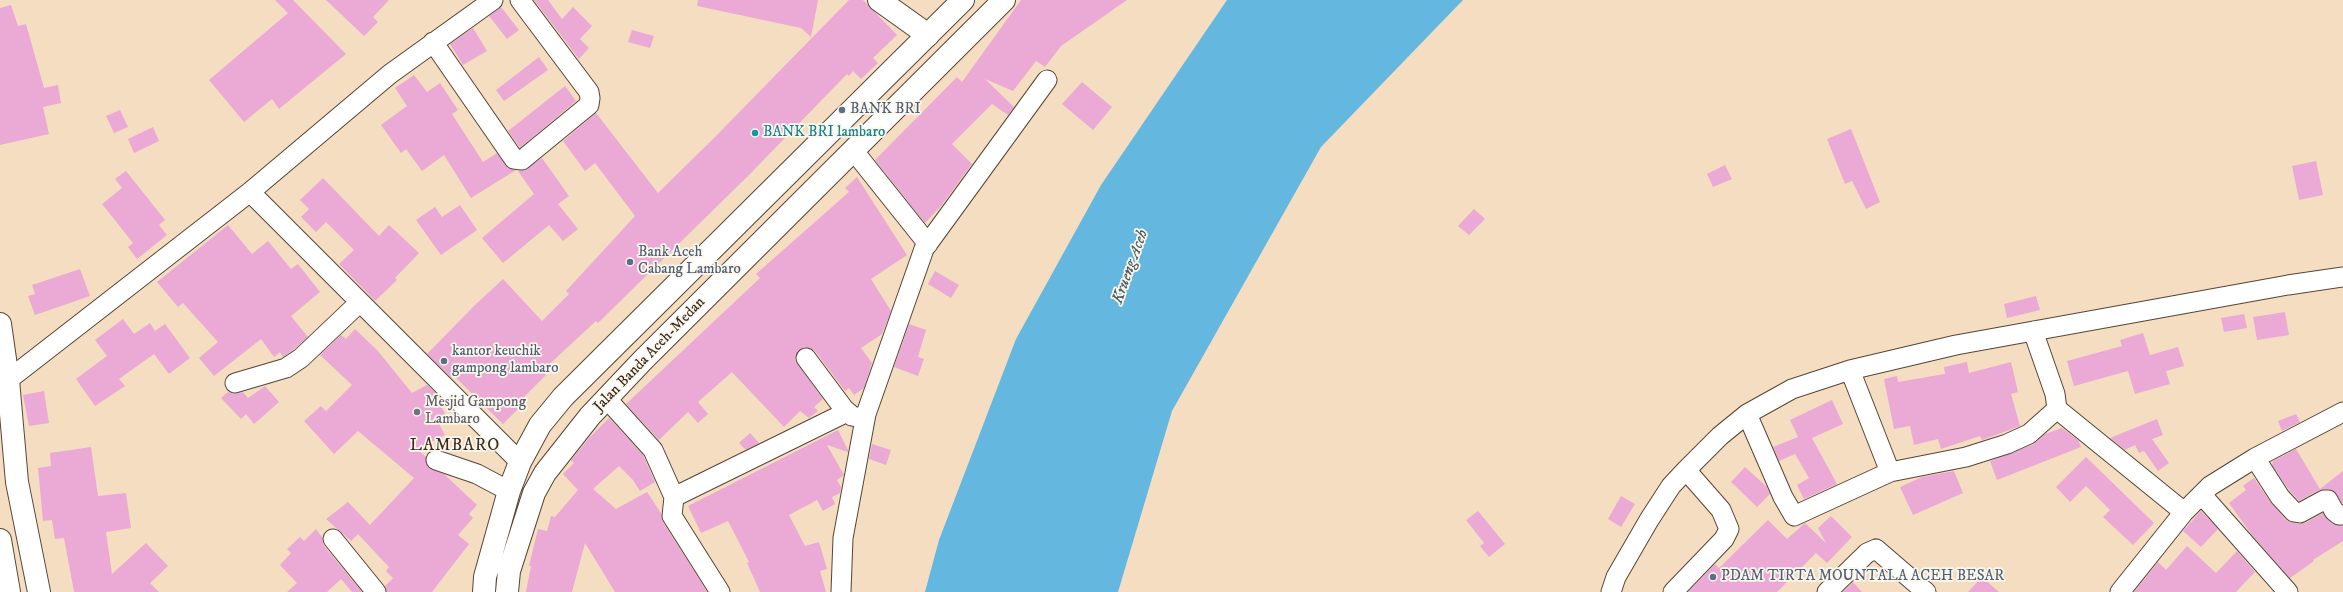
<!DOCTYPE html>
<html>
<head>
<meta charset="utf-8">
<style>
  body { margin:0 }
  canvas { display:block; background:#f4ddc0 }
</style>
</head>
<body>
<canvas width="2343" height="592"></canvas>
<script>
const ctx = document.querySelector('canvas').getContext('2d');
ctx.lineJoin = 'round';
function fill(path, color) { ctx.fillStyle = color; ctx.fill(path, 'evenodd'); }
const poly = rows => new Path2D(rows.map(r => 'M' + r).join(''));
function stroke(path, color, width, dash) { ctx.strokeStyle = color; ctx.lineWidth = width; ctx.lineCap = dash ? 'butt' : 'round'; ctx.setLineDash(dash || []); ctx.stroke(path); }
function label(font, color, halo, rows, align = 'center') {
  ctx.font = font + ' "IM FELL DW Pica",serif'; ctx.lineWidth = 3.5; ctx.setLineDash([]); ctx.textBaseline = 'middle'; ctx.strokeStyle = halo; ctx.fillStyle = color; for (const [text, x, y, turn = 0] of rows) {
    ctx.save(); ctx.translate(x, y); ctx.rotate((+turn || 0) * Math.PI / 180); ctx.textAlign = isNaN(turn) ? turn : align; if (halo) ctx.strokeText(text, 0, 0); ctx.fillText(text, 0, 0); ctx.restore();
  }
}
const water = poly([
  [1227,0,1463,0,1321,147,1172,411,1118,592,925,592,939,540,1016,339,1101,185]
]);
const building = poly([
  [275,0,293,0,346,54,279,109,272,99,244,122,209,80,288,13],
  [326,0,389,0,373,17,378,22,364,36],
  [534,0,548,0,562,19,573,7,592,26,580,39,589,48,579,59],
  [698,0,818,0,811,37,801,28,697,6],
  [849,0,863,0,897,35,873,58,878,63,861,79,853,71,849,76,847,74,750,174,598,323,596,321,542,371,546,375,523,398,526,401,503,424,454,376,452,378,427,354,475,305,503,279,542,321,569,294,566,291,635,216,595,163,585,171,563,141,596,113,658,193,714,138],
  [1021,0,1127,0,1061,46,1045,67,1036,61,1013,91,985,79,1014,107,1008,115,992,104,952,144,972,164,941,206,925,223,875,160,957,77,962,82],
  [11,5,18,26,26,24,44,88,58,85,61,103,43,107,49,134,0,145,0,8],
  [501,7,519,30,507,39,489,16],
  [473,28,487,51,463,65,450,44],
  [632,30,654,36,650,48,628,42],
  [539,57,548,70,504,101,496,90],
  [414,75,427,92,440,83,458,110,452,114,483,162,497,153,508,168,516,170,471,198,444,155,422,171,406,149,401,153,381,125,407,106,395,88],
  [1082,82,1112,107,1093,130,1062,104],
  [565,86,576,101,520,148,508,131],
  [120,110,128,127,114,133,106,116],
  [153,127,159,141,134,153,128,139],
  [1851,129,1880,202,1866,209,1852,181,1845,184,1827,139],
  [542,158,569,196,558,204,578,229,563,241,549,225,503,263,482,238,534,194,518,171,525,170],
  [2316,161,2323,195,2299,200,2292,166],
  [1725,165,1732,179,1713,187,1707,174],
  [126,171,165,220,159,225,167,235,137,259,128,247,133,243,102,204,122,188,115,179],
  [857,177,907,255,871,279,891,311,882,334,861,348,872,363,864,388,854,395,849,388,845,391,815,351,804,347,796,353,795,360,823,399,814,407,818,411,809,418,800,411,784,427,732,372,698,402,708,414,698,423,688,412,659,440,626,404,760,278,756,274,849,192,845,188],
  [323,178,379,236,389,225,419,253,395,278,397,280,375,301,339,264,354,250,326,222,316,232,301,217,309,209,300,200],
  [460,205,477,230,441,255,416,220,435,207,442,217],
  [1474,209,1485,219,1469,235,1458,226],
  [228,225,252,254,268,241,291,269,298,264,320,292,291,316,308,337,294,349,283,357,280,352,274,357,261,339,214,376,199,358,218,342,183,303,178,307,157,282],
  [80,269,90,296,35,315,28,296,35,294,32,285],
  [935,271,959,285,951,298,928,284],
  [2036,296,2040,310,2007,318,2004,304],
  [2285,312,2289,335,2257,340,2253,317],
  [2244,314,2247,328,2224,332,2221,318],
  [123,319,134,334,150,323,155,331,165,324,190,358,169,374,154,354,119,379,125,386,95,406,76,379,107,356,95,340],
  [909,324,926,330,918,357,924,359,918,376,894,367],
  [355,329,377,350,412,393,427,385,437,394,435,396,447,417,438,422,445,435,417,449,426,457,428,468,444,474,477,505,469,514,473,518,458,535,469,544,432,592,387,592,385,586,393,578,386,571,389,567,358,534,351,541,326,519,348,502,370,525,414,478,358,431,334,454,304,421,321,406,326,411,352,385,320,355,341,335,346,339],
  [2143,333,2150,355,2178,347,2184,366,2166,371,2170,384,2135,394,2128,371,2074,386,2067,361,2122,346,2120,340],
  [1967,362,1969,373,2011,362,2018,392,2011,394,2020,426,1982,440,1980,436,1941,449,1938,439,1914,445,1910,426,1894,429,1884,379,1897,376,1898,382,1945,374,1944,367],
  [265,386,279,402,254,424,246,414,241,419,221,398,228,392,233,394,243,392,248,398],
  [44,391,49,423,29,426,23,395],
  [1832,400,1843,424,1812,438,1837,484,1804,499,1797,485,1809,478,1795,454,1779,461,1773,447,1798,437,1790,420],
  [2296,414,2300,422,2282,431,2278,421],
  [609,418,643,455,655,482,640,491,633,480,619,466,593,489,616,509,647,492,661,513,663,522,707,592,615,592,585,543,572,592,526,592,531,566,529,566,538,529,547,531,551,516,555,517,578,490,563,474,574,463,571,460,589,438],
  [2157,419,2163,435,2152,439,2169,463,2158,471,2144,451,2139,453,2135,445,2125,450,2110,438],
  [2062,428,2078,440,2081,447,1997,480,1990,461,2034,444,2045,434],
  [838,430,848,450,848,452,827,445,844,475,837,480,841,487,840,493,832,497,835,504,823,511,817,500,789,515,805,546,819,542,827,569,820,571,826,592,760,592,747,563,749,562,728,521,701,533,688,506],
  [750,433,759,443,746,450,739,443],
  [872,444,891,450,886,465,869,459],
  [91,447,98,496,126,493,131,528,106,532,112,574,146,543,168,566,150,583,159,592,74,592,64,538,55,539,52,520,43,521,38,468,51,466,50,453],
  [2296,449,2320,489,2343,471,2343,504,2334,491,2328,489,2319,490,2299,501,2289,490,2272,465,2273,461],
  [2086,457,2154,523,2133,545,2103,517,2110,510,2086,486,2070,502,2056,487],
  [1745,467,1767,487,1770,494,1757,507,1731,482],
  [1954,471,1963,493,1913,515,1900,487,1922,477],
  [2254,478,2271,503,2286,520,2298,524,2305,523,2323,513,2332,524,2343,526,2343,541,2313,560,2314,561,2290,578,2252,535,2229,503,2246,490,2243,486],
  [1621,496,1635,504,1621,527,1608,519],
  [1478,511,1505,544,1489,557,1480,546,1484,543,1466,520],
  [2201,511,2218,529,2201,547,2183,531],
  [1831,516,1852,537,1827,563,1816,553,1777,592,1688,592,1715,564,1719,568,1768,520,1787,539,1805,523,1826,543,1818,528],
  [316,529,322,537,324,546,362,592,352,592,341,579,327,592,287,592,297,583,280,565,291,553,287,549,300,537,304,541],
  [2187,546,2216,573,2237,551,2255,572,2236,592,2134,592,2158,562,2166,570],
  [1982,577,1999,592,1968,592],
  [1853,582,1862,592,1843,592]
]);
const minor = poly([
  [433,42,514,159,522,160,589,105,590,98,589,92,520,0],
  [853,150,928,244],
  [250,192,520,462],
  [2033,331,2055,394,2057,409,2184,512],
  [806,358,844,409,852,416,857,417],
  [1850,370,1890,472],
  [8,380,250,192,390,74,493,0],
  [235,383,286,368,301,358,360,302],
  [606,398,653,450,674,497],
  [1747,414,1783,497,1794,516,1890,472,1966,457,2007,444,2029,434,2057,409],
  [2255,458,2280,497,2294,512,2300,513,2324,500,2328,500,2334,511,2339,515,2343,515],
  [436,460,477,474,509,491],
  [2202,495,2288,592],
  [333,539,376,592],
  [720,592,672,516,674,497,847,412],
  [841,592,843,538,866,414,924,249,1047,80],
  [1611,592,1616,577,1649,520,1671,486,1686,470,1720,436,1747,414,1792,389,1850,370,1956,345,2288,285,2343,277],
  [1673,592,1724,539,1729,529,1721,510,1686,470],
  [1827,592,1867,553,1876,549,1926,592],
  [2120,592,2184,512,2210,486,2255,458,2343,412]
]);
const major = poly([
  [879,0,928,35]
]);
const highway = poly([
  [0,324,8,380,17,482,39,592],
  [0,540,9,592],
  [484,592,485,577,509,491,520,462,540,425,563,397,963,0],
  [507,592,509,571,534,493,545,473,590,416,643,360,1004,0]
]);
const markers = [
  [842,110,4,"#5c6f8a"],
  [755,133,4,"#0f9aa8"],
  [630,262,4,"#5c6f8a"],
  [444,361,4,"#5c6f8a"],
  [417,412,4,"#6b7280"],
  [1713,577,4,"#5c6f8a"]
];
const serviceNames = [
  ["BANK BRI",850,110],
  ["Bank Aceh",638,253],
  ["Cabang Lambaro",638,270],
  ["kantor keuchik",452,352],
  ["gampong lambaro",452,369],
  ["PDAM TIRTA MOUNTALA ACEH BESAR",1721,577]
];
const cultureNames = [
  ["BANK BRI lambaro",763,133]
];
const streetNames = [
  ["Jalan Banda Aceh-Medan",650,355,-46]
];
const worshipNames = [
  ["Mesjid Gampong",425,403],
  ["Lambaro",425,420]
];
const waterNames = [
  ["Krueng Aceh",1131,267,-70]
];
const quarterNames = [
  ["LAMBARO",455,446]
];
fill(water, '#64b8e0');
fill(building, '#ebaad5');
stroke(minor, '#574536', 21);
stroke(major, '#574536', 24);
stroke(highway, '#574536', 24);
stroke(minor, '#fff', 19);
stroke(major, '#fff', 22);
stroke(highway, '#fff', 22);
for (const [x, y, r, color] of markers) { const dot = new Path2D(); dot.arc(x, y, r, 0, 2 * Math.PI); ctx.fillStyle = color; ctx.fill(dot); stroke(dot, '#fbf7ec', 1.5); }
label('15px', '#4e5e75', '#fbf7ec', serviceNames, 'left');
label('15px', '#0d838f', '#fbf7ec', cultureNames, 'left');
label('15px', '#3b2a1e', '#fbf7ec', streetNames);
label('15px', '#5b616d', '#fbf7ec', worshipNames, 'left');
label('italic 16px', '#495c62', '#fbf7ec', waterNames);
ctx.letterSpacing = '1px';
label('17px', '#3b2a1e', '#fbf7ec', quarterNames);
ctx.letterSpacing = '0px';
</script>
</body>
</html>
